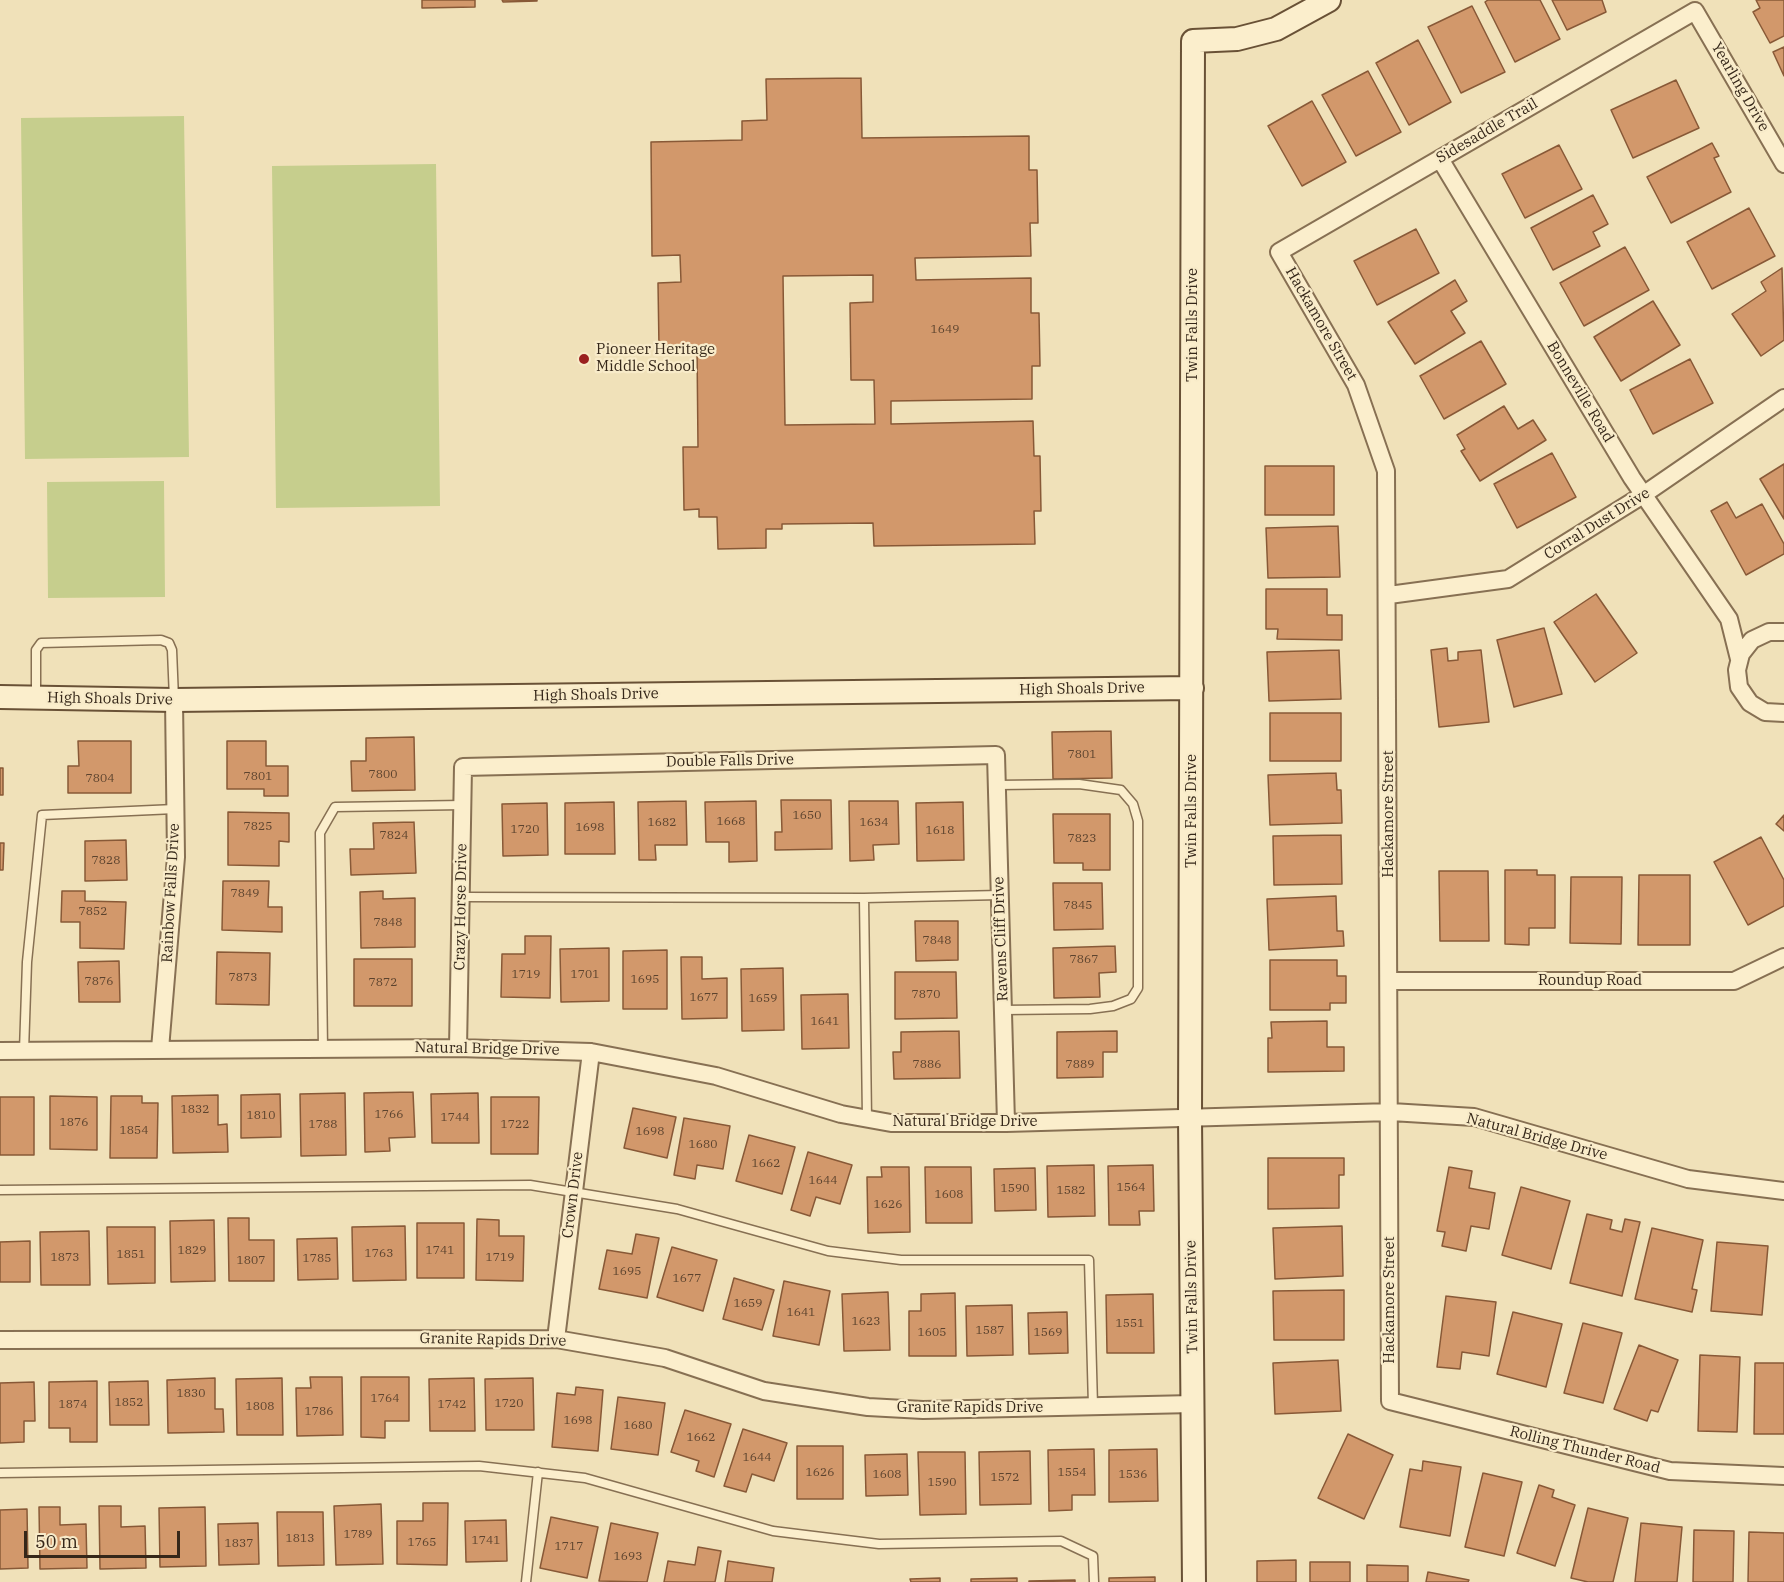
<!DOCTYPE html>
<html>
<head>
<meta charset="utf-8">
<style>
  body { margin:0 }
  #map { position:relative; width:1784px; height:1582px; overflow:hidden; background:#f0e1b9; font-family:"IBM Plex Serif",serif }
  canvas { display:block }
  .scale { position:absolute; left:24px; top:1531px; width:156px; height:27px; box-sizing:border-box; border:3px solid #352719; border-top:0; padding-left:8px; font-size:18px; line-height:21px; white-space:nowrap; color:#352719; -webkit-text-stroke:4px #f8ebc9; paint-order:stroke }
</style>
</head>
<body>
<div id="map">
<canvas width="1784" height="1582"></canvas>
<div class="scale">50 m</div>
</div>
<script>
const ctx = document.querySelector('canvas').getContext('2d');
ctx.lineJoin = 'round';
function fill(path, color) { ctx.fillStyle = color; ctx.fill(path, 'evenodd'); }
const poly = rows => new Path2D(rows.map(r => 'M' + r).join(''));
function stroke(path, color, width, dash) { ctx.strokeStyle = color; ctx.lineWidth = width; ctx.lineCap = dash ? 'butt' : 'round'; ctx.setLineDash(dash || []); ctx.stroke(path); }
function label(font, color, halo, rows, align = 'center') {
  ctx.font = font + ' "IBM Plex Serif",serif'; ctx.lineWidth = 4.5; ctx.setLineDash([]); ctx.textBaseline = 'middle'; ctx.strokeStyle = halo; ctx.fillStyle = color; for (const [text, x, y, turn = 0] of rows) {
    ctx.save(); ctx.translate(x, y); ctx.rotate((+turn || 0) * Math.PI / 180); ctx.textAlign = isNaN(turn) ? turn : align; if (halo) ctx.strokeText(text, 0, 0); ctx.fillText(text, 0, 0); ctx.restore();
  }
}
const green = poly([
  [184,116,189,457,25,459,21,118],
  [436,164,440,506,276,508,272,166],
  [164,481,165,597,48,598,47,482]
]);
const building = poly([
  [422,0,475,0,475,7,422,8,422,0],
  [502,0,537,0,537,1,503,2,502,0],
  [1488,0,1540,0,1560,39,1515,62,1485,2,1488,0],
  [1552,0,1602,0,1606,12,1567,30,1552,0],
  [1756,0,1784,0,1784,36,1770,43,1753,12,1760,8,1756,0],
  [1472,6,1505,72,1461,93,1428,27,1472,6],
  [1418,40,1451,102,1409,125,1376,63,1418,40],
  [1784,47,1784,76,1773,52,1784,47],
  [1368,71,1401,132,1356,156,1322,95,1368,71],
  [861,78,862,138,1029,136,1029,170,1037,170,1038,223,1030,223,1031,256,915,258,916,280,1031,278,1031,313,1039,313,1040,366,1032,366,1032,399,891,401,891,424,1033,421,1034,456,1040,456,1041,511,1034,511,1035,544,874,546,873,523,782,524,782,529,766,529,766,548,718,549,717,517,699,517,699,509,684,510,683,447,698,447,697,347,659,348,658,283,681,282,680,255,652,256,651,142,742,140,742,121,767,120,766,79,861,78],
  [873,275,873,302,850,303,851,380,874,380,875,424,785,425,783,276,873,275],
  [1676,80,1699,128,1633,158,1611,110,1676,80],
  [1312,101,1346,162,1302,186,1268,126,1312,101],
  [1712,143,1719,156,1714,158,1731,192,1671,223,1647,177,1712,143],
  [1559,145,1582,189,1525,218,1502,174,1559,145],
  [1593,195,1608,224,1593,232,1600,246,1553,270,1531,228,1593,195],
  [1749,208,1775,256,1712,289,1687,242,1749,208],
  [1416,229,1439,273,1377,305,1354,261,1416,229],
  [1625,247,1649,290,1584,326,1560,283,1625,247],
  [1782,268,1784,340,1761,356,1732,314,1766,291,1761,282,1782,268],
  [1455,280,1467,301,1451,311,1465,333,1415,364,1388,322,1455,280],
  [1653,301,1680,345,1621,381,1594,337,1653,301],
  [1481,341,1506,384,1444,419,1420,376,1481,341],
  [1690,359,1713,403,1653,434,1630,390,1690,359],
  [1504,406,1518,429,1533,420,1546,440,1480,481,1461,451,1465,449,1457,435,1504,406],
  [1552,453,1576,497,1517,528,1494,484,1552,453],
  [1784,464,1784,519,1760,479,1784,464],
  [1265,466,1334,466,1334,515,1265,515,1265,466],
  [1727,502,1736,518,1762,504,1784,544,1784,554,1746,575,1711,511,1727,502],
  [1338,526,1340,577,1268,578,1266,528,1338,526],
  [1266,589,1327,589,1327,615,1342,615,1342,640,1277,639,1278,629,1266,629,1266,589],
  [1596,594,1637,653,1595,682,1554,622,1596,594],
  [1544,628,1562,694,1514,707,1497,640,1544,628],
  [1447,648,1448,661,1458,660,1458,652,1481,650,1489,722,1439,727,1431,650,1447,648],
  [1339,650,1341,699,1269,701,1267,652,1339,650],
  [1270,713,1341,713,1341,761,1270,761,1270,713],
  [1111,731,1112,778,1053,779,1052,732,1111,731],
  [414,737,415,790,352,791,351,761,366,761,366,738,414,737],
  [78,741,131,741,131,793,68,793,68,766,79,766,78,741],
  [227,741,266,741,266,766,288,766,288,796,264,796,264,789,227,789,227,741],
  [0,768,3,768,3,795,0,795,0,768],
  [1336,773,1337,790,1341,790,1342,823,1270,825,1268,775,1336,773],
  [781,800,831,800,832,849,775,850,775,832,782,832,781,800],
  [686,801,687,845,655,845,656,860,639,860,638,802,686,801],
  [756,801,757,861,729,862,729,842,706,842,705,802,756,801],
  [849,801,898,801,899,844,873,845,874,860,850,861,849,801],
  [614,802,615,854,565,854,565,803,614,802],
  [963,802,964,860,917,861,916,803,963,802],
  [547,803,548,855,503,856,502,804,547,803],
  [228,812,289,813,289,842,279,841,279,866,228,865,228,812],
  [1053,814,1110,814,1110,870,1083,870,1083,863,1054,863,1053,814],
  [1784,815,1784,831,1776,824,1784,815],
  [414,822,416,873,351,875,350,849,374,849,373,823,414,822],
  [1341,835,1342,884,1274,885,1273,836,1341,835],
  [1761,837,1784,880,1784,906,1748,925,1714,862,1761,837],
  [126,840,127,880,85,881,85,841,126,840],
  [0,843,4,843,3,870,0,870,0,843],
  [1505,870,1537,870,1537,875,1555,875,1555,928,1529,928,1529,945,1505,944,1505,870],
  [1439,871,1488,871,1489,941,1440,941,1439,871],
  [1639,875,1690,875,1690,945,1638,945,1639,875],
  [1571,877,1622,877,1621,944,1570,943,1571,877],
  [223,881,269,881,268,907,282,907,282,932,222,930,223,881],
  [1053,883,1102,883,1103,929,1054,930,1053,883],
  [62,891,85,891,85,901,126,902,124,949,80,948,80,922,61,922,62,891],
  [383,891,383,899,415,898,415,947,361,948,360,892,383,891],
  [1336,896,1337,931,1343,931,1344,946,1269,950,1267,899,1336,896],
  [915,921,958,921,958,960,916,961,915,921],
  [525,936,551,936,550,998,501,997,502,954,525,954,525,936],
  [1115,946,1116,972,1099,973,1100,997,1054,998,1053,948,1115,946],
  [609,948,609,1001,561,1002,560,949,609,948],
  [667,950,667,1009,623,1009,623,951,667,950],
  [217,952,270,953,269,1005,216,1004,217,952],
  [681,957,702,957,702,979,727,978,727,1018,682,1019,681,957],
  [354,959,412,959,412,1006,354,1006,354,959],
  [1270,960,1337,960,1337,976,1346,976,1346,1003,1330,1003,1330,1010,1270,1010,1270,960],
  [119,961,120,1002,79,1002,78,962,119,961],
  [783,968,784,1030,742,1031,741,969,783,968],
  [895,972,956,972,957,1018,895,1019,895,972],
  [848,994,849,1048,802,1049,801,995,848,994],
  [1327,1021,1327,1047,1344,1047,1344,1071,1268,1072,1268,1038,1272,1038,1271,1022,1327,1021],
  [959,1031,960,1078,894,1079,893,1052,901,1052,901,1032,959,1031],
  [1117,1031,1117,1052,1103,1052,1103,1077,1057,1078,1057,1032,1117,1031],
  [413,1092,415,1137,389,1138,390,1151,365,1152,364,1093,413,1092],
  [345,1093,346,1155,301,1156,300,1094,345,1093],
  [478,1093,479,1143,432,1143,431,1094,478,1093],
  [280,1094,281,1137,241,1138,241,1095,280,1094],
  [218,1095,218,1125,227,1124,228,1152,173,1153,172,1096,218,1095],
  [50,1096,97,1097,97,1150,50,1149,50,1096],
  [111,1096,142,1096,142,1103,158,1103,157,1158,110,1158,111,1096],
  [0,1097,34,1097,34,1155,0,1155,0,1097],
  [491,1097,539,1097,538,1154,491,1154,491,1097],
  [633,1108,676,1117,667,1158,624,1148,633,1108],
  [684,1118,730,1126,723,1169,697,1165,695,1179,674,1175,684,1118],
  [749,1135,795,1147,782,1194,736,1181,749,1135],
  [808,1152,852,1165,840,1204,816,1197,810,1216,791,1210,808,1152],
  [1268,1158,1344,1158,1344,1175,1339,1175,1339,1208,1268,1209,1268,1158],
  [1094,1165,1095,1216,1048,1217,1047,1166,1094,1165],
  [1153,1165,1154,1211,1139,1211,1140,1225,1109,1225,1108,1166,1153,1165],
  [881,1167,909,1167,910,1232,868,1233,867,1177,882,1177,881,1167],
  [925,1167,971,1167,972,1223,926,1223,925,1167],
  [1449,1167,1472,1171,1469,1188,1495,1193,1489,1229,1471,1226,1466,1251,1442,1246,1445,1232,1437,1231,1449,1167],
  [1035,1168,1036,1210,995,1211,994,1169,1035,1168],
  [1521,1187,1570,1201,1551,1269,1502,1255,1521,1187],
  [1587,1214,1612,1220,1610,1229,1622,1232,1625,1219,1640,1222,1622,1296,1570,1283,1587,1214],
  [228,1218,249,1218,249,1240,274,1240,274,1281,229,1281,228,1218],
  [477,1219,499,1220,499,1236,524,1236,523,1281,476,1280,477,1219],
  [214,1220,215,1281,171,1282,170,1221,214,1220],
  [417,1223,464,1223,464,1278,417,1278,417,1223],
  [405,1226,406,1280,353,1281,352,1227,405,1226],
  [1342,1226,1343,1276,1275,1279,1273,1228,1342,1226],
  [107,1227,155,1227,155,1283,108,1284,107,1227],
  [1652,1228,1703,1240,1692,1289,1697,1290,1692,1312,1635,1299,1652,1228],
  [89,1231,90,1285,41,1285,40,1232,89,1231],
  [636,1234,659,1238,647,1298,599,1289,607,1250,632,1254,636,1234],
  [337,1238,338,1279,298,1280,297,1239,337,1238],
  [30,1241,30,1282,0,1282,0,1242,30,1241],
  [1717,1242,1768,1246,1762,1315,1711,1311,1717,1242],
  [672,1247,717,1260,703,1311,657,1297,672,1247],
  [734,1278,774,1290,762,1330,723,1319,734,1278],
  [784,1281,830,1291,819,1345,773,1336,784,1281],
  [1344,1290,1344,1340,1274,1340,1273,1291,1344,1290],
  [888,1292,890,1350,844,1351,842,1294,888,1292],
  [955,1293,956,1356,909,1356,909,1311,921,1311,921,1294,955,1293],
  [1153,1294,1154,1353,1107,1353,1106,1295,1153,1294],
  [1446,1296,1496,1302,1489,1356,1462,1352,1460,1369,1437,1367,1446,1296],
  [1012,1305,1013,1355,967,1356,966,1306,1012,1305],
  [1067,1312,1068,1353,1029,1354,1028,1313,1067,1312],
  [1513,1312,1562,1324,1546,1387,1497,1374,1513,1312],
  [1583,1323,1622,1333,1603,1403,1564,1393,1583,1323],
  [1639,1345,1678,1360,1658,1412,1651,1410,1647,1421,1614,1409,1639,1345],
  [1700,1355,1740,1357,1737,1432,1698,1431,1700,1355],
  [1338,1360,1341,1411,1275,1414,1273,1363,1338,1360],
  [1755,1363,1784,1363,1784,1434,1754,1434,1755,1363],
  [310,1377,342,1377,343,1435,297,1436,296,1388,311,1388,310,1377],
  [361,1377,409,1377,409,1421,385,1421,385,1438,361,1437,361,1377],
  [215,1378,215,1409,223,1409,224,1432,168,1433,167,1380,215,1378],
  [282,1378,283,1435,237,1435,236,1379,282,1378],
  [474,1378,475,1431,430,1431,429,1379,474,1378],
  [533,1378,534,1430,486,1430,485,1379,533,1378],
  [97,1381,97,1442,70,1442,70,1428,49,1428,49,1382,97,1381],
  [148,1381,149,1425,110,1425,109,1382,148,1381],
  [34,1382,35,1421,24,1421,24,1442,0,1443,0,1383,34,1382],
  [576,1387,603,1390,598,1451,552,1447,557,1393,575,1395,576,1387],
  [618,1397,665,1403,658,1455,611,1449,618,1397],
  [685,1410,731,1424,714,1477,696,1471,699,1461,671,1452,685,1410],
  [743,1429,787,1443,774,1481,752,1474,746,1492,724,1486,743,1429],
  [1348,1434,1393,1455,1364,1519,1318,1498,1348,1434],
  [797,1446,843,1446,843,1499,797,1499,797,1446],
  [1094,1449,1095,1495,1072,1495,1072,1510,1049,1511,1048,1450,1094,1449],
  [1157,1449,1158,1501,1109,1502,1109,1450,1157,1449],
  [1030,1451,1031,1504,980,1505,979,1452,1030,1451],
  [918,1452,965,1452,966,1514,920,1515,918,1452],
  [907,1454,908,1495,866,1496,865,1455,907,1454],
  [1423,1461,1461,1467,1450,1536,1400,1527,1410,1469,1422,1471,1423,1461],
  [1483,1473,1522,1482,1504,1556,1465,1547,1483,1473],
  [1539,1485,1554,1490,1552,1497,1575,1505,1555,1566,1517,1553,1539,1485],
  [423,1503,448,1503,447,1565,397,1564,397,1521,423,1521,423,1503],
  [381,1504,383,1564,336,1565,334,1506,381,1504],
  [99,1506,121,1506,121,1527,145,1526,146,1568,100,1569,99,1506],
  [39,1507,60,1507,60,1525,86,1524,87,1568,40,1569,39,1507],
  [205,1507,206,1566,160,1567,159,1508,205,1507],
  [1588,1508,1628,1518,1613,1582,1588,1582,1571,1578,1588,1508],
  [27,1509,28,1568,0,1569,0,1510,27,1509],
  [277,1512,323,1512,324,1565,278,1566,277,1512],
  [551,1517,598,1527,587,1578,540,1568,551,1517],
  [506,1520,507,1561,466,1562,465,1521,506,1520],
  [258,1523,259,1564,219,1565,218,1524,258,1523],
  [611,1523,658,1533,647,1582,599,1581,611,1523],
  [1641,1523,1682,1527,1677,1582,1635,1582,1641,1523],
  [1694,1530,1734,1531,1733,1582,1693,1582,1694,1530],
  [1749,1532,1784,1533,1784,1582,1748,1582,1749,1532],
  [698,1547,721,1551,715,1582,664,1582,668,1561,695,1565,698,1547],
  [1296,1560,1296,1582,1257,1582,1257,1561,1296,1560],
  [728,1561,774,1568,772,1582,725,1582,728,1561],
  [1310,1562,1350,1562,1350,1582,1310,1582,1310,1562],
  [1367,1565,1408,1566,1408,1582,1367,1582,1367,1565],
  [1428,1572,1469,1580,1468,1582,1426,1582,1428,1572],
  [1155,1577,1155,1582,1109,1582,1109,1578,1155,1577],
  [940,1578,940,1582,911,1582,910,1579,940,1578],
  [1017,1578,1017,1582,971,1582,971,1579,1017,1578],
  [1075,1580,1075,1582,1029,1582,1029,1581,1075,1580]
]);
const lane = poly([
  [36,695,36,650,41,643,161,640,169,643,172,650,174,699],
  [997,785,1079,784,1121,790,1133,804,1138,821,1138,988,1131,999,1113,1006,1090,1009,1003,1010],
  [461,897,864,898,1000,895],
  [864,898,867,1119],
  [323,1049,320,833,335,807,463,805],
  [24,1051,27,962,42,815,175,809],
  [0,1190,530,1185,677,1209,828,1251,901,1260,1089,1260,1093,1406],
  [0,1473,479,1466,585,1478,773,1531,879,1544,1061,1541,1093,1556,1094,1582],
  [526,1582,538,1472]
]);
const street = poly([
  [1440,159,1632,478,1729,619,1739,659],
  [1784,164,1695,11,1279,252,1356,385,1386,471,1390,1401,1670,1471,1784,1476],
  [1389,595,1508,579,1643,495,1784,398],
  [1784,632,1769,632,1752,640,1741,654,1737,670,1739,687,1750,703,1765,712,1784,713],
  [1390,981,1734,981,1784,957],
  [458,1048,463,767,996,755,1006,1123],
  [160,1049,176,857,174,700],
  [0,1051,458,1048,591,1052,716,1076,841,1114,891,1123,1006,1123,1391,1112,1474,1117,1688,1179,1784,1191],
  [556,1339,591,1052],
  [0,1340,556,1339,665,1358,764,1391,868,1407,923,1410,1193,1404]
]);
const secondary = poly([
  [0,697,174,700,1192,688],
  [1194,1582,1190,1118,1193,41,1237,39,1276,29,1329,0]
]);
const markers = [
  [584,359,6,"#9a201f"]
];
const numberNames = [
  ["1649",945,330],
  ["7801",1082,755],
  ["7800",383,775],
  ["7801",258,777],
  ["7804",100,779],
  ["1650",807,816],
  ["1668",731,822],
  ["1682",662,823],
  ["1634",874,823],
  ["7825",258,827],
  ["1698",590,828],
  ["1720",525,830],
  ["1618",940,831],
  ["7824",394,836],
  ["7823",1082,839],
  ["7828",106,861],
  ["7849",245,894],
  ["7845",1078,906],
  ["7852",93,912],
  ["7848",388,923],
  ["7848",937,941],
  ["7867",1084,960],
  ["1719",526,975],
  ["1701",585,975],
  ["7873",243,978],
  ["1695",645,980],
  ["7876",99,982],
  ["7872",383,983],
  ["7870",926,995],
  ["1677",704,998],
  ["1659",763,999],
  ["1641",825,1022],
  ["7886",927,1065],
  ["7889",1080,1065],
  ["1832",195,1110],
  ["1766",389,1115],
  ["1810",261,1116],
  ["1744",455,1118],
  ["1876",74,1123],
  ["1788",323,1125],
  ["1722",515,1125],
  ["1854",134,1131],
  ["1698",650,1132],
  ["1680",703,1145],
  ["1662",766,1164],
  ["1644",823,1181],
  ["1564",1131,1188],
  ["1590",1015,1189],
  ["1582",1071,1191],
  ["1608",949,1195],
  ["1626",888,1205],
  ["1829",192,1251],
  ["1741",440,1251],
  ["1763",379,1254],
  ["1851",131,1255],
  ["1873",65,1258],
  ["1719",500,1258],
  ["1785",317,1259],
  ["1807",251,1261],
  ["1695",627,1272],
  ["1677",687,1279],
  ["1659",748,1304],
  ["1641",801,1313],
  ["1623",866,1322],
  ["1551",1130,1324],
  ["1587",990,1331],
  ["1605",932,1333],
  ["1569",1048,1333],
  ["1830",191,1394],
  ["1764",385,1399],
  ["1852",129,1403],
  ["1720",509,1404],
  ["1874",73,1405],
  ["1742",452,1405],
  ["1808",260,1407],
  ["1786",319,1412],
  ["1698",578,1421],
  ["1680",638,1426],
  ["1662",701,1438],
  ["1644",757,1458],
  ["1626",820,1473],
  ["1554",1072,1473],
  ["1608",887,1475],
  ["1536",1133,1475],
  ["1572",1005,1478],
  ["1590",942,1483],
  ["1789",358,1535],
  ["1813",300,1539],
  ["1741",486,1541],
  ["1765",422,1543],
  ["1837",239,1544],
  ["1717",569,1547],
  ["1693",628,1557]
];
const streetNames = [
  ["Yearling Drive",1740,87,60],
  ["Sidesaddle Trail",1487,131,-30],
  ["Hackamore Street",1321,324,60],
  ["Twin Falls Drive",1193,325,-90],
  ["Bonneville Road",1580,392,59],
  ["Corral Dust Drive",1597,524,-32],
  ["High Shoals Drive",1082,689,-1],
  ["High Shoals Drive",596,695,-1],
  ["High Shoals Drive",110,699,1],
  ["Double Falls Drive",730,761,-1],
  ["Twin Falls Drive",1192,811,-90],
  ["Hackamore Street",1389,814,-90],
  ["Rainbow Falls Drive",171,893,-87],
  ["Crazy Horse Drive",461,907,-89],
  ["Ravens Cliff Drive",1001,939,-92],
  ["Roundup Road",1590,981],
  ["Natural Bridge Drive",487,1049,1],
  ["Natural Bridge Drive",965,1122],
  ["Natural Bridge Drive",1537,1137,15],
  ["Crown Drive",573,1195,-83],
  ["Twin Falls Drive",1192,1297,-91],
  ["Hackamore Street",1390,1300,-90],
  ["Granite Rapids Drive",493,1340,1],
  ["Granite Rapids Drive",970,1408],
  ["Rolling Thunder Road",1585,1450,14]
];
const poiNames = [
  ["Pioneer Heritage",596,350],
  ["Middle School",596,367]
];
fill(green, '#c6ce8d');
fill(building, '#d2986b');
stroke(building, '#885937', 1.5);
stroke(lane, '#877053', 11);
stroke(street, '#877053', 20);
stroke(secondary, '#695136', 26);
stroke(lane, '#fbeecc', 8);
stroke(street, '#fbeecc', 16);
stroke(secondary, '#fbeecc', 22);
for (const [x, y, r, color] of markers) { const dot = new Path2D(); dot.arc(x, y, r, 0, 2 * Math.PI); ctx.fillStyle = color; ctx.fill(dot); stroke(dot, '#f8ebc9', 2); }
label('12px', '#5c432e', null, numberNames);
label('15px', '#352719', '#f8ebc9', streetNames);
label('15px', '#352719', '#f8ebc9', poiNames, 'left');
</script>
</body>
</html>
